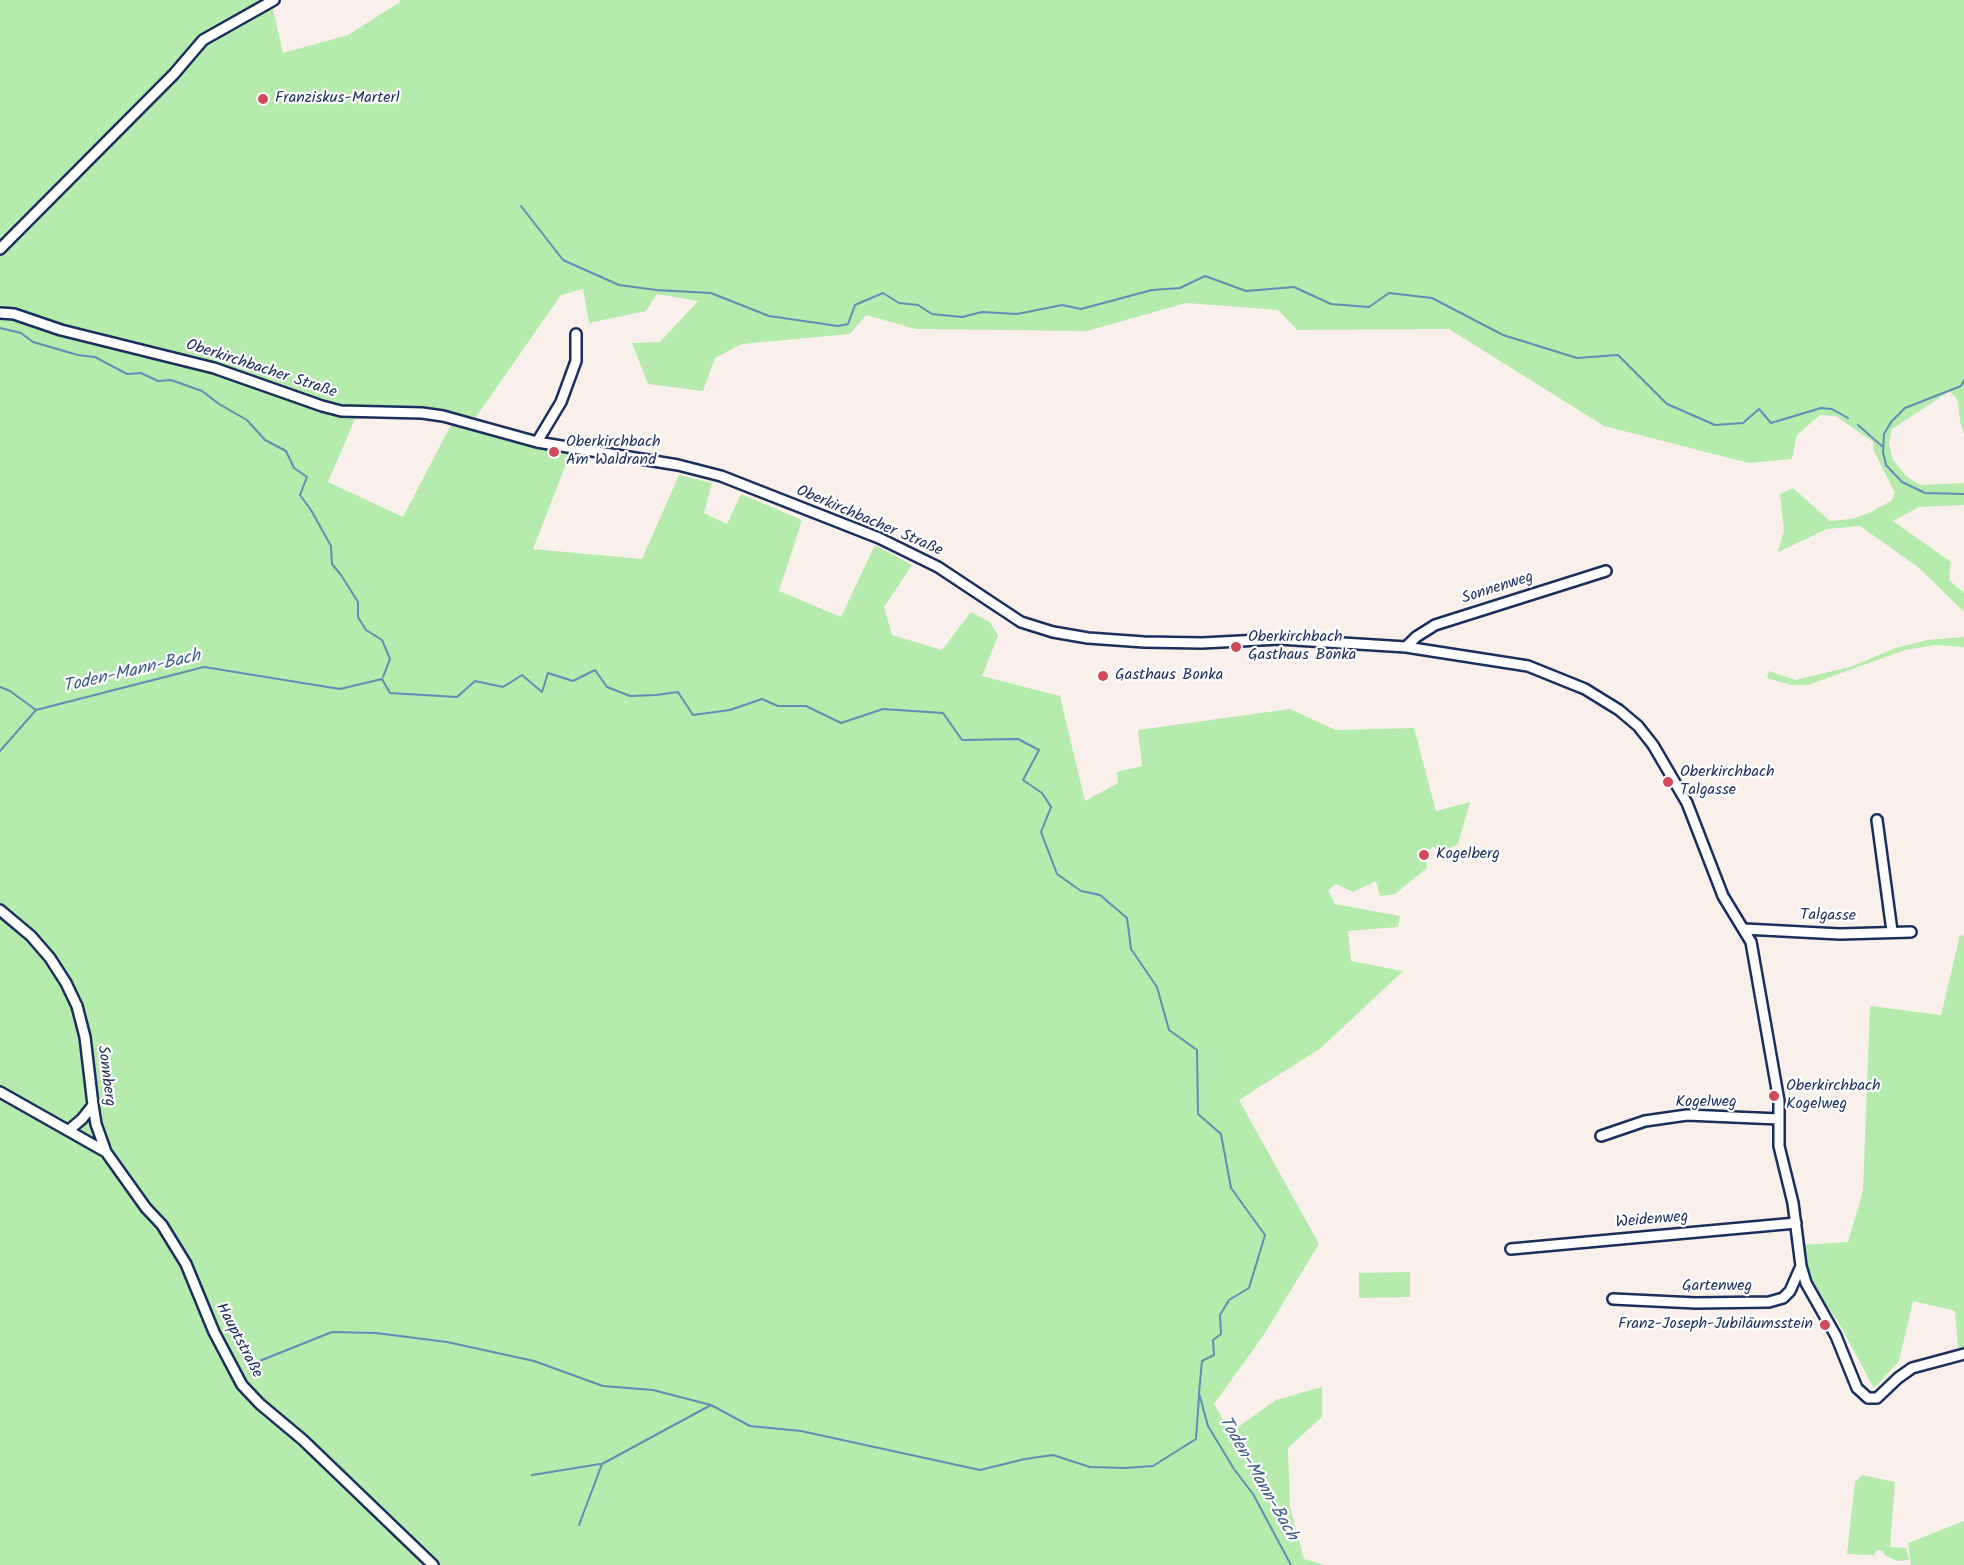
<!DOCTYPE html>
<html>
<head>
<meta charset="utf-8">
<style>
  body { margin:0 }
  canvas { display:block; background:#faf0eb }
</style>
</head>
<body>
<canvas width="1964" height="1565"></canvas>
<script>
const ctx = document.querySelector('canvas').getContext('2d');
ctx.lineJoin = 'round';
function fill(path, color) { ctx.fillStyle = color; ctx.fill(path, 'evenodd'); }
const poly = rows => new Path2D(rows.map(r => 'M' + r).join(''));
function stroke(path, color, width, dash) { ctx.strokeStyle = color; ctx.lineWidth = width; ctx.lineCap = dash ? 'butt' : 'round'; ctx.setLineDash(dash || []); ctx.stroke(path); }
function label(font, color, halo, rows, align = 'center') {
  ctx.font = font + ' Kalam,sans-serif'; ctx.lineWidth = 4.5; ctx.setLineDash([]); ctx.textBaseline = 'middle'; ctx.strokeStyle = halo; ctx.fillStyle = color; for (const [text, x, y, turn = 0] of rows) {
    ctx.save(); ctx.translate(x, y); ctx.rotate((+turn || 0) * Math.PI / 180); ctx.textAlign = isNaN(turn) ? turn : align; if (halo) ctx.strokeText(text, 0, 0); ctx.fillText(text, 0, 0); ctx.restore();
  }
}
const green = poly([
  [0,0,271,0,283,53,348,35,400,2,400,0,1964,0,1964,434,1960,421,1958,401,1950,391,1892,429,1889,443,1893,460,1906,476,1920,485,1964,483,1964,505,1919,507,1893,521,1951,562,1949,580,1964,593,1964,612,1918,567,1860,526,1827,529,1778,552,1784,531,1780,494,1793,488,1830,521,1852,519,1869,513,1891,501,1895,493,1873,449,1873,442,1836,416,1820,415,1797,435,1792,459,1749,463,1604,426,1449,329,1297,330,1278,310,1186,303,1087,331,916,329,866,315,850,334,742,344,715,358,703,391,648,384,632,343,660,342,698,301,657,294,646,311,589,323,583,289,561,295,476,417,421,409,355,419,328,482,403,517,452,423,530,447,570,454,533,549,642,559,679,475,712,483,704,513,727,524,741,494,802,520,779,591,841,617,875,545,912,565,884,607,892,635,942,650,971,612,990,622,998,636,982,676,1060,696,1085,801,1118,783,1117,772,1142,766,1138,730,1290,709,1336,730,1414,728,1436,811,1470,802,1458,844,1442,852,1433,847,1425,853,1427,868,1395,894,1380,896,1376,881,1353,892,1336,884,1328,890,1335,904,1400,916,1398,927,1348,931,1351,961,1403,971,1321,1048,1239,1100,1319,1244,1263,1336,1214,1404,1231,1432,1276,1400,1322,1387,1322,1417,1288,1448,1290,1507,1304,1559,1325,1565,0,1565],
  [1964,637,1964,647,1935,645,1905,650,1808,685,1791,685,1767,678,1769,671,1795,680,1850,667,1896,648,1927,640],
  [1960,935,1964,936,1964,1347,1958,1348,1955,1311,1913,1301,1899,1361,1874,1388,1837,1320,1814,1287,1805,1263,1802,1245,1848,1242,1863,1191,1870,1006,1941,1015],
  [1410,1272,1410,1297,1359,1298,1359,1273],
  [1862,1475,1895,1482,1890,1547,1906,1548,1909,1560,1897,1561,1885,1555,1883,1551,1877,1550,1874,1555,1847,1554,1855,1482],
  [1964,1521,1964,1565,1911,1565,1908,1543]
]);
const stream = poly([
  [521,206,563,260,619,285,656,290,711,293,769,316,838,326,848,324,855,305,883,293,899,303,918,305,932,314,962,317,982,312,1017,314,1062,305,1081,309,1152,290,1180,288,1205,276,1246,291,1294,287,1331,304,1369,307,1389,293,1432,298,1503,335,1577,358,1618,355,1667,404,1715,425,1743,423,1759,409,1771,423,1821,408,1832,409,1848,418],
  [0,328,21,333,33,342,78,355,95,357,127,374,141,373,158,381,171,380,202,391,219,404,247,420,265,440,286,451,294,468,307,477,300,495,311,510,331,546,332,564,341,575,358,602,358,617,366,630,382,640,390,659,383,677],
  [1964,380,1961,386,1905,408,1891,422,1884,434,1883,452,1886,465,1902,482,1925,493,1964,494],
  [1858,425,1883,447],
  [0,687,10,691,36,710,204,667,340,689,382,679,390,693,457,697,475,681,503,687,522,675,542,692,548,673,573,681,595,670,607,687,630,696,656,695,678,692,693,715,730,710,762,699,778,706,806,706,841,723,883,709,943,713,962,740,1018,739,1039,750,1023,780,1042,793,1051,807,1041,832,1057,874,1081,891,1100,895,1127,918,1131,949,1157,987,1169,1030,1197,1050,1198,1114,1221,1134,1231,1188,1265,1235,1249,1288,1229,1300,1220,1315,1221,1334,1213,1340,1214,1355,1202,1361,1199,1393,1208,1426,1234,1469,1253,1494,1291,1565],
  [0,751,36,710],
  [247,1366,332,1332,376,1333,447,1342,534,1361,603,1386,653,1390,711,1405,750,1426,801,1431,980,1470,1025,1459,1053,1455,1090,1467,1125,1468,1153,1466,1196,1439,1199,1396],
  [532,1475,600,1464],
  [579,1525,602,1464,711,1405]
]);
const minor = poly([
  [0,249,174,74,203,40,274,0],
  [0,313,14,314,61,330,214,368,322,406,341,411,422,413,443,416,537,442,678,465,721,476,879,538,938,567,1021,622,1053,632,1088,638,1144,642,1202,643,1279,639,1406,647,1528,666,1585,689,1619,710,1638,726,1653,745,1687,803,1723,896,1751,942,1779,1101,1779,1146,1793,1203,1801,1266,1806,1283,1836,1336,1857,1388,1868,1398,1877,1398,1898,1378,1912,1368,1964,1354],
  [537,442,561,402,576,361,576,334],
  [1406,647,1416,637,1435,625,1606,571],
  [1877,820,1892,931],
  [0,910,31,936,50,958,66,983,77,1006,85,1037,93,1105,96,1124,106,1152,146,1208,162,1225,186,1264,214,1332,242,1385,260,1404,303,1440,433,1565],
  [1744,929,1840,934,1911,932],
  [0,1092,106,1152],
  [69,1130,82,1119,93,1105],
  [1601,1136,1645,1121,1687,1115,1779,1119],
  [1511,1249,1796,1223],
  [1613,1299,1696,1303,1769,1302,1783,1298,1790,1291,1801,1266]
]);
const markers = [
  [263,99,6,"#d1495b"],
  [554,452,6,"#d1495b"],
  [1236,647,6,"#d1495b"],
  [1103,676,6,"#d1495b"],
  [1668,782,6,"#d1495b"],
  [1424,855,6,"#d1495b"],
  [1774,1096,6,"#d1495b"],
  [1825,1325,6,"#d1495b"]
];
const poiNames = [
  ["Franziskus-Marterl",275,99],
  ["Oberkirchbach",566,443],
  ["Am Waldrand",566,461],
  ["Oberkirchbach",1248,638],
  ["Gasthaus Bonka",1248,656],
  ["Gasthaus Bonka",1115,676],
  ["Oberkirchbach",1680,773],
  ["Talgasse",1680,791],
  ["Kogelberg",1436,855],
  ["Oberkirchbach",1786,1087],
  ["Kogelweg",1786,1105],
  ["Franz-Joseph-Jubiläumsstein",1813,1325,"right"]
];
const streetNames = [
  ["Oberkirchbacher Straße",261,370,18],
  ["Oberkirchbacher Straße",869,522,23],
  ["Sonnenweg",1498,589,-18],
  ["Talgasse",1828,917,1],
  ["Sonnberg",105,1076,83],
  ["Kogelweg",1706,1103],
  ["Weidenweg",1652,1221,-5],
  ["Gartenweg",1717,1287],
  ["Hauptstraße",238,1341,62]
];
const waterNames = [
  ["Toden-Mann-Bach",132,673,-13],
  ["Toden-Mann-Bach",1257,1479,60]
];
fill(green, '#b5ebad');
stroke(stream, '#608eb5', 2);
stroke(minor, '#1b2f5e', 14);
stroke(minor, '#fff', 9);
for (const [x, y, r, color] of markers) { const dot = new Path2D(); dot.arc(x, y, r, 0, 2 * Math.PI); ctx.fillStyle = color; ctx.fill(dot); stroke(dot, '#fff', 2); }
label('16px', '#1b2f5e', '#fff', poiNames, 'left');
label('16px', '#1b2f5e', '#fff', streetNames);
label('italic 18px', '#3e5e8a', '#fff', waterNames);
</script>
</body>
</html>
